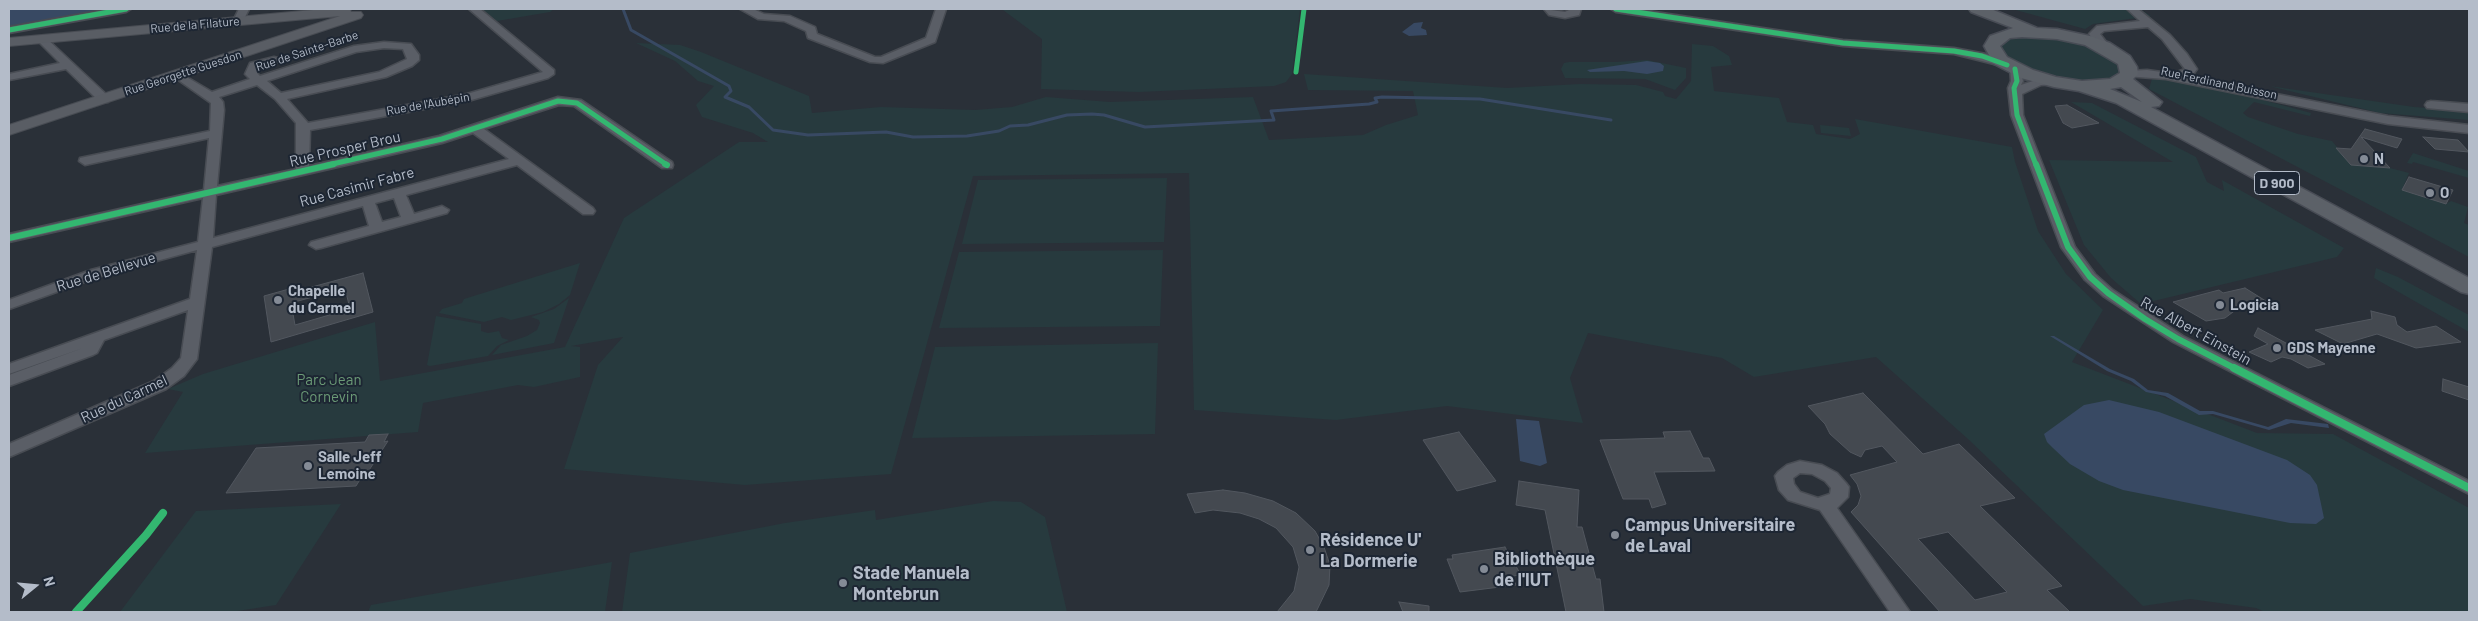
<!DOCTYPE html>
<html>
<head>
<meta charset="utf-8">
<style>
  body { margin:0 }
  #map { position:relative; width:2478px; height:621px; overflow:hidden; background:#2a3038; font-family:Barlow,sans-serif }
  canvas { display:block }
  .frame { position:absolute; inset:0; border:10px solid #b4bcc9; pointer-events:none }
  .north { position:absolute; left:10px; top:561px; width:50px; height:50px; -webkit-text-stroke:4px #1d2633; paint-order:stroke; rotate:73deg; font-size:14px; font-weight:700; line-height:20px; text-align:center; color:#b4bcc9 }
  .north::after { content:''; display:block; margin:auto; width:18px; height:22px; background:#b4bcc9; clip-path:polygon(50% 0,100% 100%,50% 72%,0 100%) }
</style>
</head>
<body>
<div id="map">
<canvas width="2478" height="621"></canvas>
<div class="frame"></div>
<div class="north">N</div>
</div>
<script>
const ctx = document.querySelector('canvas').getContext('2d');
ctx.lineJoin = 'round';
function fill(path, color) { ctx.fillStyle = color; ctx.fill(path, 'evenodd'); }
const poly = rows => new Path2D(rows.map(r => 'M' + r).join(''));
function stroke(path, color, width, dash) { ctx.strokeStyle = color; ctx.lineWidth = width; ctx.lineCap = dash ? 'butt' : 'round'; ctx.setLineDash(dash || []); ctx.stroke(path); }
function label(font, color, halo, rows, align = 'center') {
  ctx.font = font + ' Barlow,sans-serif'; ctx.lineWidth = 4; ctx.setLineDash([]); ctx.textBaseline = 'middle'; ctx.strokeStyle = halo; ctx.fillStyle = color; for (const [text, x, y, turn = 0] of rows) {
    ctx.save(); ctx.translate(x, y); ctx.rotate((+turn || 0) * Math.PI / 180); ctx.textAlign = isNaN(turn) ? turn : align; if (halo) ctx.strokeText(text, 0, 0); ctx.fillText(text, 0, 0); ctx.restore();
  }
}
const green = poly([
  [481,9,554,9,550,12,497,21],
  [1008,9,1300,9,1292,74,1286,82,1274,86,1139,92,1041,89,1042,39,1003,10],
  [2012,9,2140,9,2151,16,2093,24,2085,29],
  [2034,34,2089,44,2115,58,2120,66,2119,73,2112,78,2082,82,2041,76,2008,61,1999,45,2005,39],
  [636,43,680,45,701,52,809,96,812,113,881,107,975,110,1012,107,1046,97,1110,102,1253,97,1269,140,1363,135,1386,125,1418,115,1413,91,1308,90,1304,74,1507,88,1580,84,1636,85,1663,92,1665,96,1676,99,1691,81,1692,44,1713,46,1729,56,1732,65,1711,67,1714,91,1779,98,1787,122,1813,125,1816,134,1850,139,1860,134,1855,119,2012,147,2015,162,2038,231,2066,274,2103,310,2072,362,2257,433,2333,434,2469,508,2469,612,2265,612,2256,608,2190,599,2143,606,1968,439,1876,357,1754,377,1722,358,1588,333,1570,378,1583,423,1447,406,1336,420,1194,410,1189,173,973,176,891,474,745,485,564,469,598,365,623,337,571,346,580,347,580,377,534,387,518,385,423,403,418,432,145,453,183,392,168,389,203,374,375,322,380,381,565,347,624,218,739,142,768,142,753,133,702,117,696,105,714,86,698,81,675,61],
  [1647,60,1686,68,1686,78,1675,90,1645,79,1565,78,1561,69,1564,63,1569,62,1616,62],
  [2153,75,2219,88,2311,113,2310,116,2254,102,2243,113,2248,117,2298,134,2332,141,2351,164,2390,168,2409,173,2402,190,2446,204,2451,201,2468,207,2464,223,2469,225,2469,257,2149,89],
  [2269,86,2414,107,2469,111,2469,120,2380,113],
  [2071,102,2092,103,2196,157,2207,182,2224,191,2222,180,2344,248,2337,257,2141,304,2111,278,2084,245,2049,160,2173,162],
  [1820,125,1849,128,1851,136,1821,133],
  [2413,153,2469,171,2469,178,2413,162,2412,164,2407,163],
  [1167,178,1164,242,962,244,978,180],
  [1163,250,1160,326,939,328,959,252],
  [580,263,570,295,559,304,543,312,511,320,502,317,484,322,439,313,442,309,462,303,464,299],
  [2376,268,2398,277,2469,315,2469,332,2374,278],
  [569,298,554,343,492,355,501,345,527,336,537,330,540,323,539,320,531,317,554,309],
  [436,316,481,324,481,331,488,333,499,331,502,338,509,340,497,346,488,356,430,366,427,365],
  [1158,343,1155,434,912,438,935,347],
  [993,501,1021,502,1045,517,1067,612,622,612,630,553,785,523,875,510,876,520],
  [341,504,276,605,231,612,120,612,196,511],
  [612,562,605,612,368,612,371,605]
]);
const water = poly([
  [9,9,108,9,9,27],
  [1423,22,1421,28,1426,30,1427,35,1409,36,1402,32,1414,23],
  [1647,61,1660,63,1664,66,1663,71,1647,74,1624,71,1590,72,1587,70],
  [2050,336,2054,336,2110,369,2134,379,2148,390,2168,393,2200,411,2213,411,2268,427,2286,419,2328,424,2329,428,2291,423,2269,430,2213,414,2199,415,2165,396,2146,392,2131,381,2107,371],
  [2109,400,2159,412,2287,460,2310,475,2317,485,2324,518,2316,524,2290,523,2123,490,2099,481,2070,464,2053,448,2047,442,2044,434,2084,405],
  [1516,419,1539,421,1547,463,1540,466,1520,461]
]);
const stream = poly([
  [623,9,631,30,729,86,731,91,725,97,749,107,773,130,808,135,886,132,913,137,967,136,999,131,1010,126,1028,125,1067,115,1092,114,1104,115,1145,127,1274,120,1271,111,1369,104,1377,102,1375,98,1382,97,1480,99,1611,120]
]);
const building = poly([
  [2067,105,2099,123,2072,128,2063,123,2055,106,2067,105],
  [2365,129,2402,139,2397,148,2361,137,2390,168,2351,165,2336,148,2351,149,2365,129],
  [2423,137,2458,140,2469,152,2435,149,2423,137],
  [2409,177,2453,190,2446,204,2402,190,2409,177],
  [363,273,373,312,271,342,264,296,289,289,290,293,363,273],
  [345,288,350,309,295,325,291,303,345,288],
  [2245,288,2269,303,2237,309,2225,318,2206,321,2173,302,2219,290,2223,293,2245,288],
  [2371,311,2395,317,2397,325,2407,332,2436,326,2461,342,2416,348,2377,334,2343,344,2315,330,2372,319,2371,311],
  [2258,328,2325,364,2308,368,2291,359,2282,357,2271,362,2249,352,2268,344,2254,336,2258,328],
  [2443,379,2469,387,2469,400,2442,391,2443,379],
  [1863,393,1923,454,1959,444,2015,498,1980,506,2062,586,2047,590,2070,612,1940,612,1851,512,1858,505,1861,496,1857,484,1850,475,1897,462,1882,446,1865,450,1861,457,1850,452,1830,434,1825,424,1808,406,1863,393],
  [1948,532,2007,592,1975,600,1918,539,1948,532],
  [1690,431,1703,458,1709,458,1715,471,1654,472,1666,504,1652,508,1649,499,1623,499,1600,440,1665,438,1663,432,1690,431],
  [1459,432,1496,481,1457,491,1423,440,1459,432],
  [388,434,384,442,388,441,364,478,361,478,356,486,226,493,256,448,365,442,369,435,388,434],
  [1519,481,1579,490,1577,527,1582,527,1596,579,1600,579,1604,612,1566,612,1545,510,1516,505,1519,481],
  [1223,490,1245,493,1273,501,1296,513,1315,531,1324,547,1330,565,1329,585,1316,612,1277,612,1294,591,1299,567,1293,547,1276,528,1259,519,1240,513,1213,510,1195,513,1187,494,1223,490],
  [1505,547,1521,575,1512,576,1516,585,1460,592,1447,559,1453,559,1452,555,1505,547],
  [1399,602,1429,606,1429,612,1403,612,1399,602]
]);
const street = poly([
  [110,9,131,9,126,12,9,33,9,27,110,9],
  [239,9,249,9,242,23,238,24,233,21,239,9],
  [469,9,480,9,554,70,554,74,548,78,468,101,310,130,309,166,439,136,558,97,581,100,672,162,673,165,672,168,662,168,574,106,559,105,484,129,593,208,595,211,593,214,583,214,517,165,406,195,414,214,442,206,449,210,447,213,321,248,316,249,309,245,311,242,369,226,363,206,212,247,197,359,184,376,166,389,9,457,9,444,154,381,172,368,181,358,188,310,104,340,97,353,93,355,9,386,9,375,83,348,9,374,9,364,190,299,197,250,101,276,9,309,9,300,91,270,198,242,203,198,9,242,9,234,204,190,209,138,85,165,79,161,80,158,210,131,211,103,174,77,172,75,178,72,212,92,250,79,245,74,250,63,274,57,278,58,278,62,259,67,257,73,260,76,354,46,384,42,411,44,419,55,419,60,412,66,386,77,287,99,308,123,467,94,543,72,469,9],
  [384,48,403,49,407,59,379,72,281,93,267,81,356,52,384,48],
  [257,85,275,99,296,123,296,169,217,186,224,110,223,102,219,97,257,85],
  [473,133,509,159,213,238,216,195,442,143,473,133],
  [394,198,401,217,382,222,375,203,394,198],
  [740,9,753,9,764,14,790,16,815,27,817,34,875,57,881,57,926,38,936,9,946,9,935,42,883,63,870,62,808,38,806,31,784,21,758,19,740,9],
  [1544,9,1565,12,1571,9,1581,9,1579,15,1565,18,1549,15,1544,9],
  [1611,9,1635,9,1843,40,1954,48,1986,54,2011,63,2012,66,2019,67,2023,81,2021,85,2039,79,2058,80,2058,84,2041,85,2022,94,2023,115,2075,247,2095,274,2113,290,2183,336,2469,481,2469,494,2173,342,2103,296,2085,280,2061,247,2011,115,2008,88,2011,81,2010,68,1954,54,1843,46,1616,12,1611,9],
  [2127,9,2138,9,2170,35,2187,54,2197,69,2194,73,2185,76,2388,116,2469,125,2469,133,2388,124,2166,79,2125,76,2123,74,2129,71,2147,70,2176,74,2177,72,2185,69,2162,39,2148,27,2104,31,2100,34,2110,47,2104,50,2100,49,2089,34,2097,26,2140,21,2127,9],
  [42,37,46,38,108,96,108,102,100,102,66,69,9,80,9,74,60,63,37,40,42,37],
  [2431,101,2469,104,2469,112,2427,108,2425,105,2427,102,2431,101],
  [1800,461,1822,465,1837,473,1846,483,1849,487,1848,497,1837,508,1910,612,1890,612,1820,510,1788,500,1779,490,1775,476,1778,472,1787,465,1800,461],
  [1800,473,1812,474,1825,481,1831,488,1830,494,1818,498,1800,492,1794,484,1793,478,1800,473]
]);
const secondary = poly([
  [324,9,350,9,351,12,361,12,363,15,361,18,9,135,9,125,340,16,9,46,9,38,324,9]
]);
const primary = poly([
  [1969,9,1991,9,2037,28,2057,29,2090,36,2110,43,2130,56,2137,67,2138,74,2133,79,2162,102,2159,106,2151,107,2469,278,2469,294,2461,292,2116,103,2079,91,2054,87,2021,78,1994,64,1984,46,1990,36,2013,28,1971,12,1969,9],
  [2022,37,2057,39,2085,45,2118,64,2120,73,2110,79,2082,81,2056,77,2033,70,2007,57,2000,46,2010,38,2022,37],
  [2121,87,2142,102,2110,89,2121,87]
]);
const cyclewayFar2 = poly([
  [1616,9,1843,43,1954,51,1982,56,2007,65],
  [9,30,126,9],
  [2015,69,2017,81,2014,88,2017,115,2036,165],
  [1296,72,1304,9],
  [328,165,442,139,558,101,577,103,667,165]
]);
const cyclewayFar1 = poly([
  [665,164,667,165],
  [2036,164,2068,247,2090,277,2108,293,2145,319,2178,339,2236,369],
  [9,238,334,164]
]);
const cycleway = poly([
  [2234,368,2469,488],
  [76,612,146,535,163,513]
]);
const markers = [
  [2364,159,5,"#848b96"],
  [2430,193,5,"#848b96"],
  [278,300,5,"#848b96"],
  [2220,305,5,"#848b96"],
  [2277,348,5,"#848b96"],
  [308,466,5,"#848b96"],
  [1615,535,5,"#848b96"],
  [1310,550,5,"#848b96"],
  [1484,569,5,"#848b96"],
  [843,583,5,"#848b96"]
];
const farStreetnames = [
  ["Rue de la Filature",195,25,-5],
  ["Rue de Sainte-Barbe",307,51,-18],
  ["Rue Georgette Guesdon",183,73,-18],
  ["Rue Ferdinand Buisson",2219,83,12],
  ["Rue de l'Aubépin",428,104,-10]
];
const shields = [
  [2277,183,45]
];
const shieldNames = [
  ["D 900",2277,183]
];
const streetNames = [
  ["Rue Prosper Brou",345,149,-13],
  ["Rue Casimir Fabre",357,187,-15],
  ["Rue de Bellevue",106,272,-17],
  ["Rue Albert Einstein",2196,331,29],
  ["Rue du Carmel",124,399,-25]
];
const poiNames = [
  ["N",2374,159],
  ["O",2440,193],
  ["Chapelle",288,291],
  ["du Carmel",288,308],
  ["Logicia",2230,305],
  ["GDS Mayenne",2287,348],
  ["Salle Jeff",318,457],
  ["Lemoine",318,474]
];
const parkNames = [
  ["Parc Jean",329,380],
  ["Cornevin",329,397]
];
const nearPoinames = [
  ["Campus Universitaire",1625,525],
  ["de Laval",1625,546],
  ["Résidence U'",1320,540],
  ["La Dormerie",1320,561],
  ["Bibliothèque",1494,559],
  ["de l'IUT",1494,580],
  ["Stade Manuela",853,573],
  ["Montebrun",853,594]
];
fill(green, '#273a3e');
fill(water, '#384963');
stroke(stream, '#384963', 3);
fill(building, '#444950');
stroke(building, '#52575f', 1);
stroke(street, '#484c53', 3);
stroke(secondary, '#484c53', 2);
stroke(primary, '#484c55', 3);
fill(street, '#5a5e66');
fill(secondary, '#595d64');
fill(primary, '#5c6168');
stroke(cyclewayFar2, '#33b770', 5);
stroke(cyclewayFar1, '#33b770', 6);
stroke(cycleway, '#33b770', 8);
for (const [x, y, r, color] of markers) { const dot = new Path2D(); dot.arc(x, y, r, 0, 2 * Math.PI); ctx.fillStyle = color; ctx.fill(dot); stroke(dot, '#1d2633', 2); }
label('12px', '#b4bcc9', '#1d2633', farStreetnames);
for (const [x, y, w] of shields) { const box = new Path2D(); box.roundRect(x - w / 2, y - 11.5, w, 23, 4); ctx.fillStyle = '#1d2633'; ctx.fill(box); stroke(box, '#b4bcc9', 1); }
label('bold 14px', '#b4bcc9', null, shieldNames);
label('15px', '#b4bcc9', '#1d2633', streetNames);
label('bold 15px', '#b4bcc9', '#1d2633', poiNames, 'left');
label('15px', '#6b9a76', '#1d2633', parkNames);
label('bold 18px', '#b4bcc9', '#1d2633', nearPoinames, 'left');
</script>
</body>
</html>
